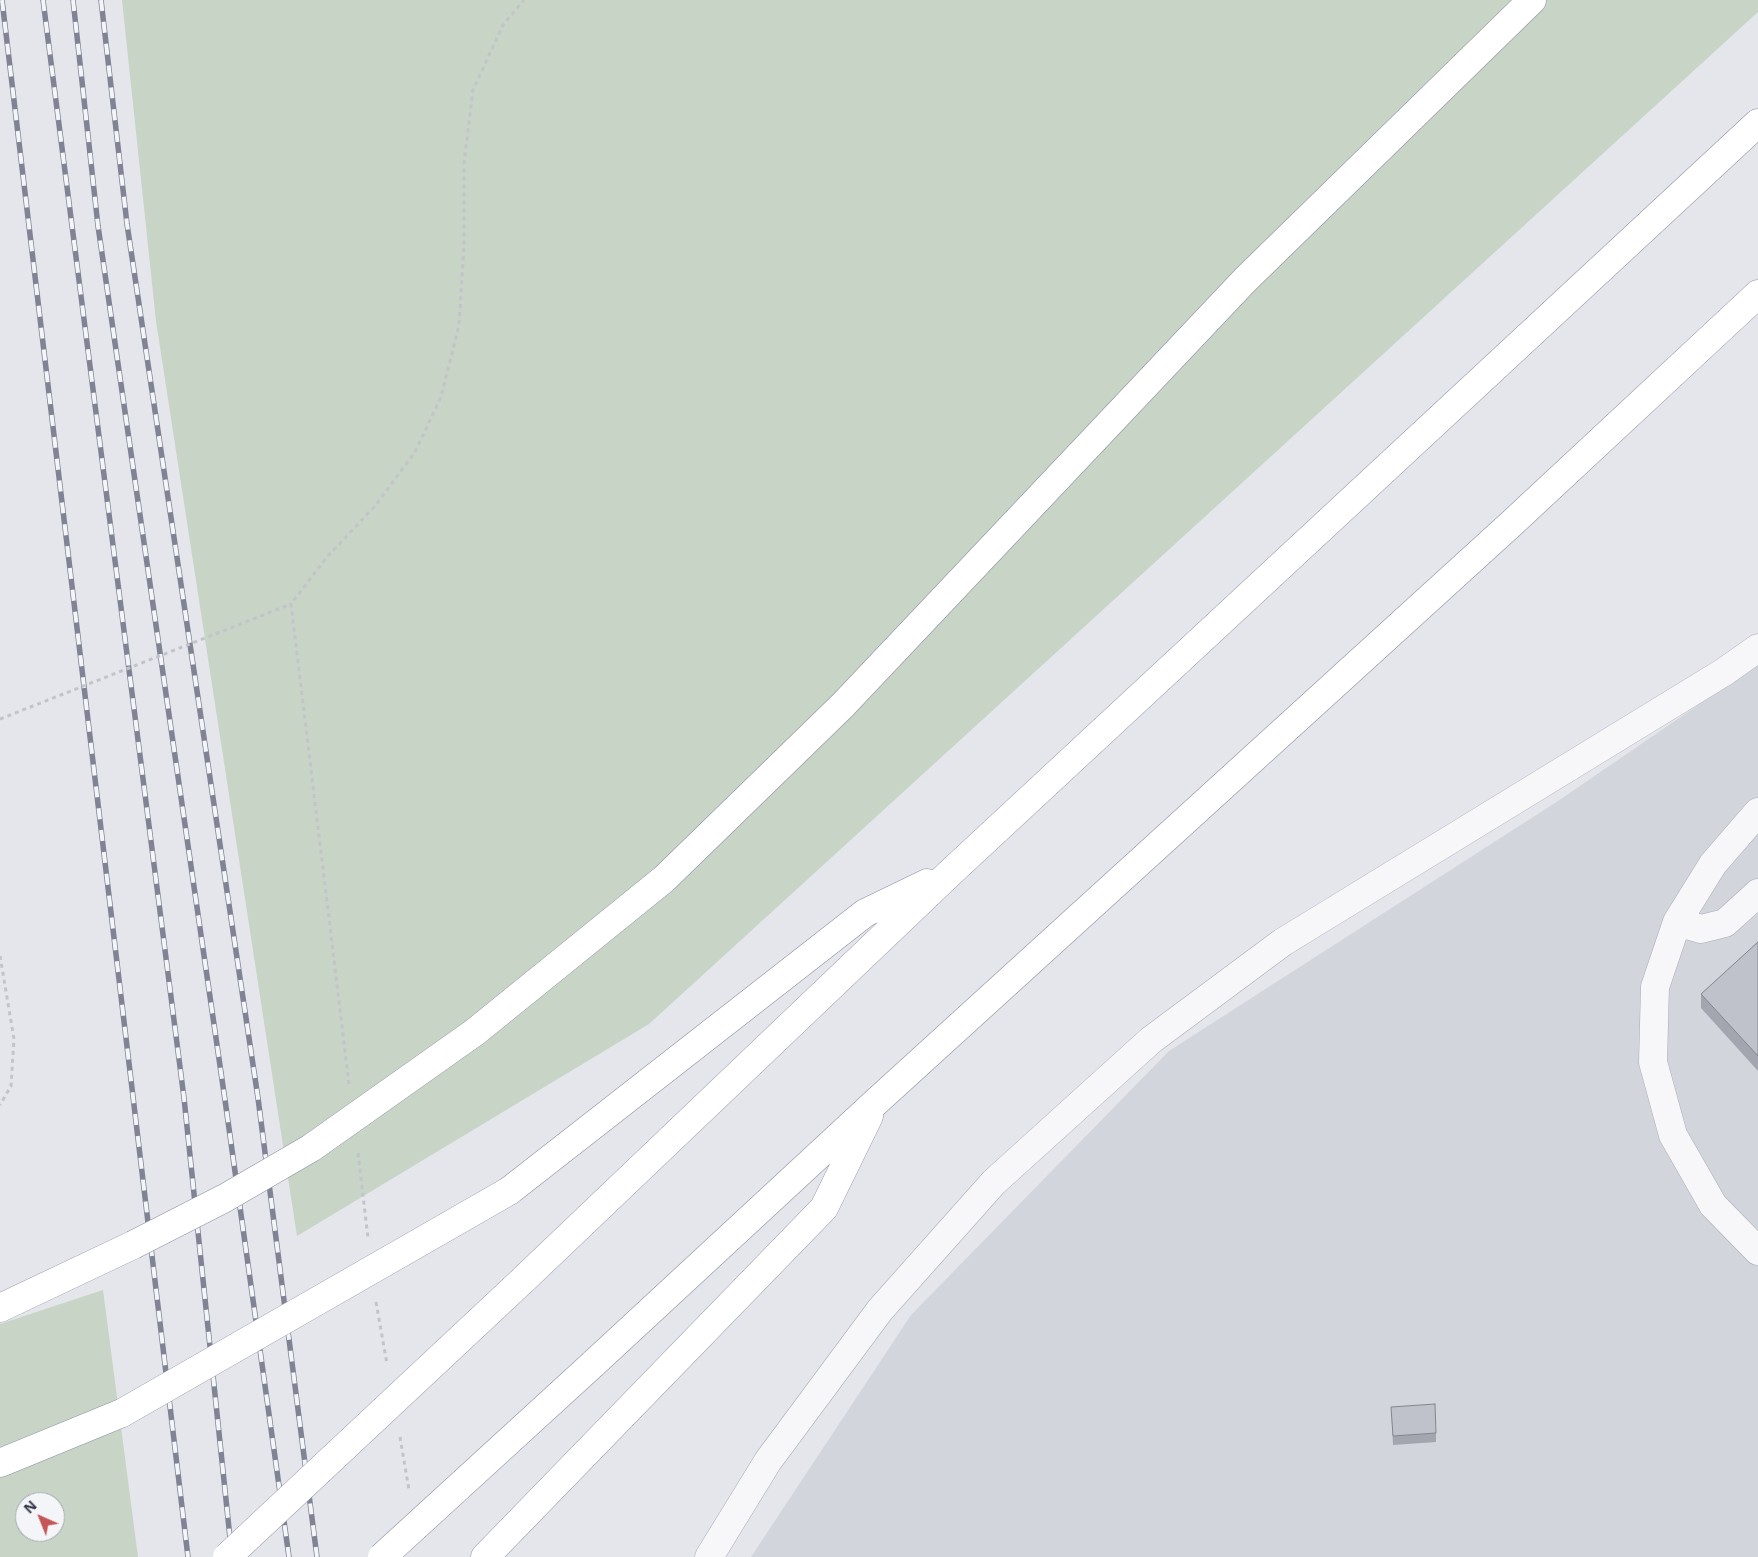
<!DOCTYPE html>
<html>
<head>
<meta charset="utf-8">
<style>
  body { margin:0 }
  #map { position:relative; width:1758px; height:1557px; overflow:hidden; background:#e4e6eb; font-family:"Open Sans",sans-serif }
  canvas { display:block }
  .north { position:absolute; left:15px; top:1492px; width:50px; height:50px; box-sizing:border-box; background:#f4f5f8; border:1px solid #a4a7af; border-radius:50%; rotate:316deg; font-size:14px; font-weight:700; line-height:20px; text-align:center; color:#2d3142 }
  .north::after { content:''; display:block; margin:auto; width:18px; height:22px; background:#c55655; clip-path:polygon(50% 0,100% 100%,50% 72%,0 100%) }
</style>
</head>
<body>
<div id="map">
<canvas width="1758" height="1557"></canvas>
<div class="north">N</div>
</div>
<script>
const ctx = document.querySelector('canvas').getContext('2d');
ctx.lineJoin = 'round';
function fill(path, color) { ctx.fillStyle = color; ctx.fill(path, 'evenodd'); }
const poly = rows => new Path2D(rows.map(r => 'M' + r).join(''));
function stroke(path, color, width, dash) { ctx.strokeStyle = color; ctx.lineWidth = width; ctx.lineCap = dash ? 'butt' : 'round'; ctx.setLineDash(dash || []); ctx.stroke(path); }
const built = poly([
  [1758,664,1758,1557,751,1557,911,1315,1169,1051,1558,801]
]);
const green = poly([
  [122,0,1758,0,1758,12,649,1024,297,1236,156,321],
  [103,1290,138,1557,0,1557,0,1324],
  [25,1502,55,1502,55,1532,25,1532]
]);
const path = poly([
  [0,956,14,1039,11,1086,0,1105],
  [349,1084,291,604,327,557,375,506,415,452,441,397,459,325,464,245,464,163,473,90,503,25,524,0],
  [358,1153,368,1238],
  [376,1302,387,1364],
  [400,1437,409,1490]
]);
const minor = poly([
  [1758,812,1713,864,1677,922,1655,987,1653,1062,1673,1135,1713,1205,1758,1251],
  [1677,922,1701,929,1725,923,1758,893],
  [709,1557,768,1461,880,1310,994,1182,1151,1040,1283,942,1724,672,1758,648]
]);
const highway = poly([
  [475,1032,664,879,843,705,1245,280,1532,0],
  [509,1191,865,913,927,883],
  [523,1280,951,872,1758,123],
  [0,1308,133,1245],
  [593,1364,877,1101,1511,524,1758,294],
  [0,1463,122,1413],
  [485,1557,824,1208,869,1116]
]);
const rail = poly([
  [2,0,188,1557],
  [43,0,184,1098,232,1557],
  [73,0,98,226,225,1100,289,1557],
  [101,0,127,224,258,1098,317,1557]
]);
const pathBridge = poly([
  [0,719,291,604]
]);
const highwayBridge = poly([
  [133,1245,225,1198,311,1148,475,1032],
  [122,1413,509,1191],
  [227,1557,523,1280],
  [382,1557,593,1364]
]);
const wall = poly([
  [1758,942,1758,1071,1701,1008,1701,994],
  [1391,1407,1436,1433,1436,1442,1393,1445]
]);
const building = poly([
  [1758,942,1758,1056,1701,994,1758,942],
  [1435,1404,1436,1433,1393,1436,1391,1407,1435,1404]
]);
fill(built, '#d3d5dd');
fill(green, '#c7d4c6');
stroke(minor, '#a9acb5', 29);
stroke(highway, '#8d91a1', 29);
stroke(path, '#c2c4ca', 3, [4, 4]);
stroke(minor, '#f7f7fa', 28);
stroke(highway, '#fff', 28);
stroke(rail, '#7f8394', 5.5);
stroke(rail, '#f4f5f8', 4, [11]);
stroke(highwayBridge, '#8d91a1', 29, []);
stroke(pathBridge, '#c2c4ca', 3, [4, 4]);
stroke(highwayBridge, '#fff', 28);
fill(wall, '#a4a6af');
fill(building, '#bfc1cb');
stroke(building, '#86878e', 1);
</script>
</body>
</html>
